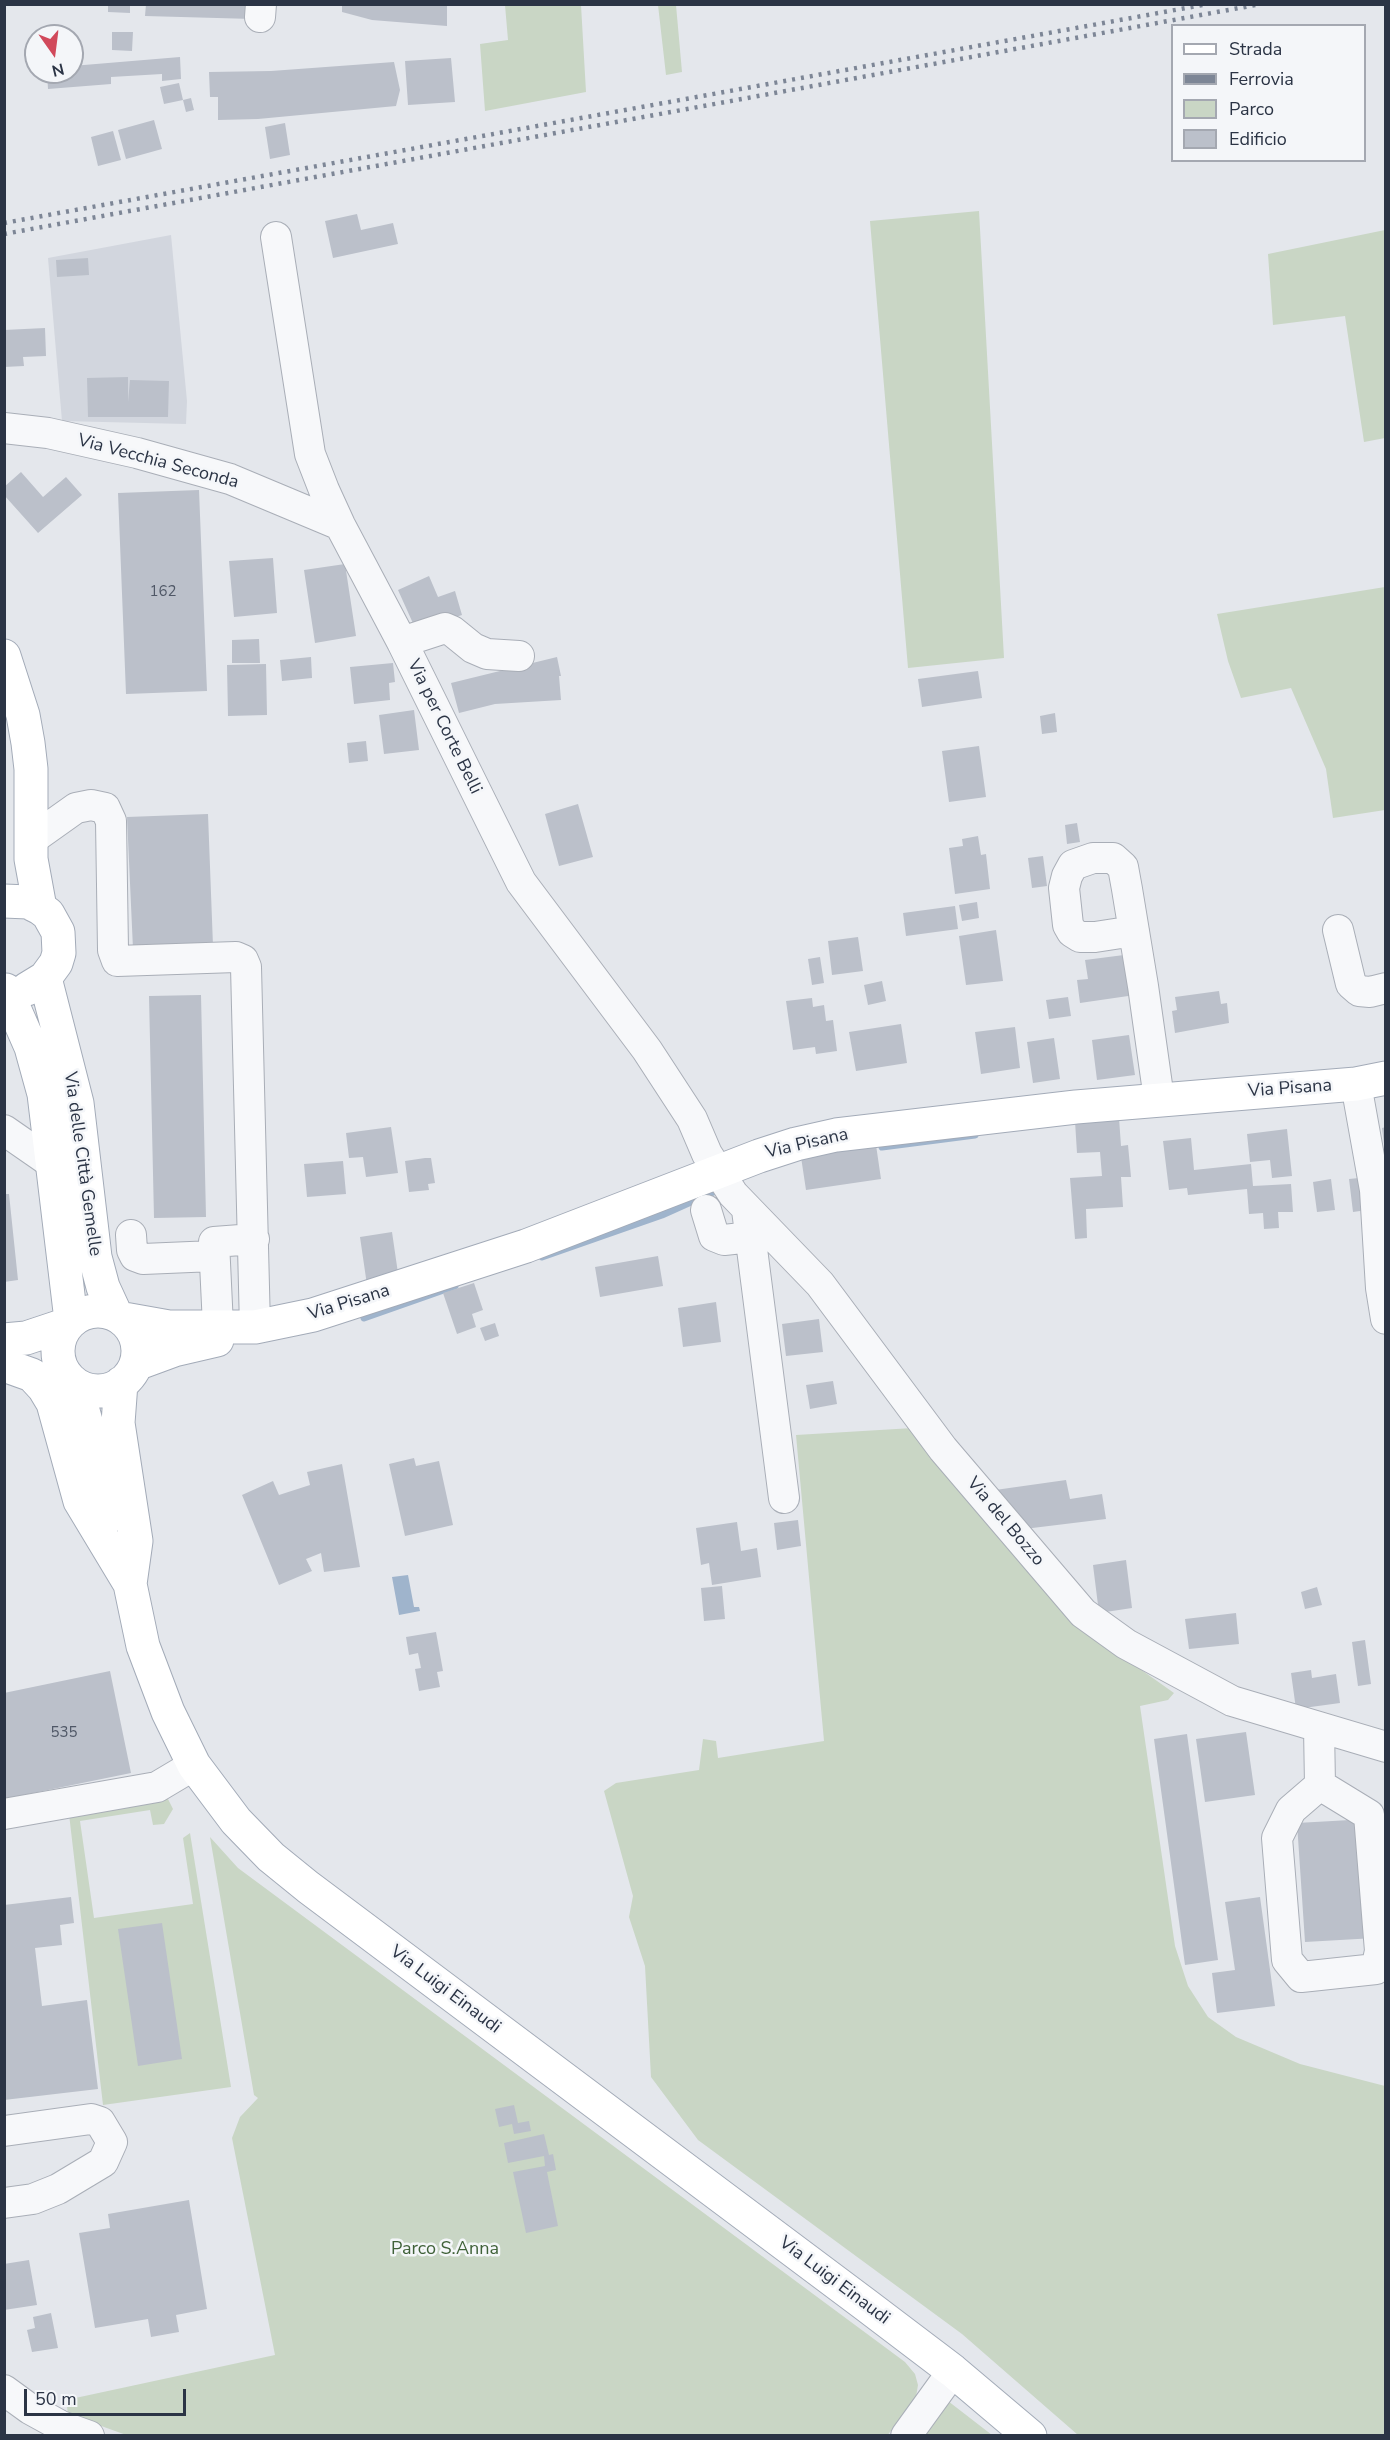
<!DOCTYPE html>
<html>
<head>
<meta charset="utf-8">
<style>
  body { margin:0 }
  #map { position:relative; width:1390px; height:2440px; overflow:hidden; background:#e4e7ec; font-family:"Nunito Sans",sans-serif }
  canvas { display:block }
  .frame { position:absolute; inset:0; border:6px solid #2b3445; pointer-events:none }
  .legend { position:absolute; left:1171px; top:24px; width:195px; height:138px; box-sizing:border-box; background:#f4f6f9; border:2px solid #a4a8b1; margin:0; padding:8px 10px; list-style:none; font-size:18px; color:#2b3445 }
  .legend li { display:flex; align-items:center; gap:12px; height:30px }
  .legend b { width:30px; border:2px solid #a4a8b1 }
  .north { position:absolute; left:24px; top:24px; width:60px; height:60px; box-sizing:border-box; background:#f4f6f9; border:2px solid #a4a8b1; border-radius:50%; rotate:166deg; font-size:16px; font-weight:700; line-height:24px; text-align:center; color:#2b3445 }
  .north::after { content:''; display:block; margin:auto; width:21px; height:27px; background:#d1495b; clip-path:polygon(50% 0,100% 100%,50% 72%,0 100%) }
  .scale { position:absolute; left:24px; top:2389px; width:162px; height:27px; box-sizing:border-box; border:3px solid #2b3445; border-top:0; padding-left:8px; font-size:18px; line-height:21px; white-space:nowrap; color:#2b3445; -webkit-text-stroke:4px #f4f6f9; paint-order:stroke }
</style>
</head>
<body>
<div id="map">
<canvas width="1390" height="2440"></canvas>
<div class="frame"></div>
<ul class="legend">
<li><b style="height:8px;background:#fff"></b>Strada</li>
<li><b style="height:8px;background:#7d8696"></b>Ferrovia</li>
<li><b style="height:16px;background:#c9d6c5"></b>Parco</li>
<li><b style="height:16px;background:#bbc0ca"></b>Edificio</li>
</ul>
<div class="north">N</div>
<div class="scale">50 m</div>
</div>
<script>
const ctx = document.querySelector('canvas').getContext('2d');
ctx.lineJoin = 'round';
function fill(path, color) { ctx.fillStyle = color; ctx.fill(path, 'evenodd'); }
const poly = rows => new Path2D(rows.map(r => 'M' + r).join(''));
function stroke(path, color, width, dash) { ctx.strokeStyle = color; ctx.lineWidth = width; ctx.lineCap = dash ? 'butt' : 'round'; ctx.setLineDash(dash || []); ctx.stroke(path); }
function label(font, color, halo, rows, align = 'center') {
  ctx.font = font + ' "Nunito Sans",sans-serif'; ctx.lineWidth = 5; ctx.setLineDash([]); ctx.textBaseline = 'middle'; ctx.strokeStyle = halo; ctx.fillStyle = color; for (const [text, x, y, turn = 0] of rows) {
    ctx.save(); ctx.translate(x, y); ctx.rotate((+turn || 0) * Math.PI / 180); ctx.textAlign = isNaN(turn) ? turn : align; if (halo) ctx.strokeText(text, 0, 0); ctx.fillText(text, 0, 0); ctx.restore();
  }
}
const built = poly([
  [171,235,187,401,186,424,62,421,48,258]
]);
const green = poly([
  [505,5,581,5,586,92,485,111,480,44,508,40],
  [658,5,676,5,682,72,666,75],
  [979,211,1004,658,908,668,870,221],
  [1385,230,1385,438,1364,442,1345,316,1273,325,1268,254],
  [1385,587,1385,810,1333,818,1326,769,1291,688,1241,698,1228,661,1217,614],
  [913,1428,1075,1623,1174,1693,1168,1700,1140,1706,1175,1946,1188,1986,1208,2017,1236,2037,1300,2064,1385,2086,1385,2435,1078,2435,962,2334,698,2140,651,2077,645,1966,629,1917,633,1896,604,1791,616,1783,699,1770,703,1739,716,1741,718,1758,824,1741,796,1435],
  [165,1793,173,1809,164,1824,153,1825,150,1810,80,1821,94,1918,193,1904,183,1838,190,1833,231,2087,103,2105,69,1814],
  [210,1837,238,1868,905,2362,915,2374,918,2385,916,2397,887,2436,129,2436,68,2414,66,2400,275,2355,232,2138,240,2117,258,2098,254,2095],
  [948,2401,992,2435,922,2436]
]);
const water = poly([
  [408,1575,414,1607,419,1607,420,1611,399,1615,392,1577]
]);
const stream = poly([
  [882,1147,975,1135],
  [542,1257,662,1215,722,1188],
  [364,1318,455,1286]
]);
const building = poly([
  [146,4,253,4,253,19,145,16],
  [342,4,447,4,447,26,372,20,342,12],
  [108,5,130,5,130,13,108,12],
  [112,32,133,32,132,51,112,50],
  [180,57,181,79,162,81,162,74,111,77,111,84,48,89,47,72,72,72,72,66],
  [451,58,455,102,408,105,405,61],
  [394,62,400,90,396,106,258,119,218,120,218,97,210,97,209,72,271,71],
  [179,83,183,100,191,98,194,110,186,112,183,100,164,104,160,87],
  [154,120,162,149,126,159,118,130],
  [285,123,290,155,270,159,265,127],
  [113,131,121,160,98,166,91,137],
  [357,214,361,230,393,223,398,244,333,258,325,221],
  [88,258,89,275,57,277,56,260],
  [45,328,46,356,23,357,24,366,4,367,4,330],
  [128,377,128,402,130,380,169,381,168,417,88,417,87,378],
  [21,472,43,497,66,477,82,495,38,533,4,495,4,487],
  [199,490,207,691,126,694,118,493],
  [273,558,277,613,234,617,229,561],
  [345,564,356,636,315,643,304,570],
  [429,576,438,597,455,591,462,615,416,630,398,590],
  [259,639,260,663,232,663,232,640],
  [311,657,312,678,282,681,280,660],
  [557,657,561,676,559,676,561,700,495,704,459,713,451,683],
  [393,663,395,682,389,683,390,700,354,704,350,667],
  [266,664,267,715,228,716,227,665],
  [978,671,982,698,922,707,918,679],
  [414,710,419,750,384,754,379,715],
  [1055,713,1057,732,1042,734,1040,716],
  [366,741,368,761,349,763,347,743],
  [979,746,986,797,949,802,942,751],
  [578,804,593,857,559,866,545,814],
  [208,814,213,946,133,949,127,817],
  [1077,823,1080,842,1067,844,1065,825],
  [978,836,981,855,986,854,990,889,955,894,949,848,963,846,962,839],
  [1043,856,1047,886,1032,888,1028,858],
  [977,902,979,918,962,921,959,905],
  [955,906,958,929,906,936,903,913],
  [996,930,1003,981,966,985,959,936],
  [858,937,863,971,832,975,828,941],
  [1124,955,1135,995,1080,1003,1077,980,1088,979,1085,960],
  [820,957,824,983,812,985,808,959],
  [882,981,886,1001,868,1005,864,985],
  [1219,991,1221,1004,1227,1003,1229,1023,1175,1033,1172,1011,1177,1010,1175,997],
  [201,995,206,1217,154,1218,149,996],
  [1068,997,1071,1016,1049,1019,1046,1000],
  [812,998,813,1007,824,1005,826,1021,833,1020,837,1051,816,1054,815,1047,793,1050,786,1001],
  [901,1024,907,1063,856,1071,849,1032],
  [1015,1027,1020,1068,981,1074,975,1032],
  [1129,1035,1135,1075,1097,1080,1092,1040],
  [1054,1038,1060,1079,1033,1083,1027,1042],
  [1119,1118,1121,1146,1128,1145,1131,1177,1121,1177,1123,1207,1086,1209,1087,1238,1075,1239,1070,1178,1102,1176,1100,1152,1077,1153,1075,1121],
  [391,1127,398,1173,366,1177,363,1157,349,1158,346,1133],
  [1386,1127,1386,1144,1384,1144,1382,1128],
  [1287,1129,1292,1176,1272,1178,1270,1160,1250,1162,1247,1134],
  [1191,1138,1194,1170,1251,1164,1253,1186,1291,1184,1293,1212,1278,1212,1279,1228,1264,1229,1263,1213,1249,1214,1247,1189,1188,1195,1187,1188,1169,1190,1163,1141],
  [876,1145,881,1179,806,1190,801,1157],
  [425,1158,431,1158,435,1183,428,1184,429,1190,409,1192,405,1161],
  [343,1161,346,1194,307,1197,304,1164],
  [1369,1177,1374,1209,1353,1212,1349,1179],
  [1331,1179,1335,1210,1317,1212,1313,1182],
  [4,1194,9,1194,18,1280,4,1282],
  [392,1232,399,1280,367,1285,360,1237],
  [658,1256,663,1286,600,1297,595,1267],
  [474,1283,483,1310,472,1314,476,1327,457,1334,443,1293],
  [716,1302,721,1342,683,1347,678,1308],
  [819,1319,823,1352,786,1356,782,1324],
  [495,1323,499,1336,485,1341,480,1328],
  [833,1381,837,1404,810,1409,806,1385],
  [414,1458,416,1466,439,1461,453,1525,405,1536,389,1464],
  [342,1464,360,1567,324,1572,321,1553,306,1559,312,1571,279,1585,242,1495,273,1481,279,1495,310,1485,307,1472],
  [1066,1480,1070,1499,1102,1494,1106,1519,1016,1530,988,1491],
  [798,1520,801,1546,777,1550,774,1523],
  [737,1522,741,1551,757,1548,761,1577,712,1585,709,1563,701,1565,696,1528],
  [1126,1560,1132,1608,1099,1613,1093,1565],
  [722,1586,725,1619,704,1621,701,1588],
  [1317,1587,1322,1605,1305,1609,1301,1592],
  [1236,1613,1239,1644,1189,1649,1185,1619],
  [436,1632,443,1671,437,1672,440,1687,419,1691,415,1669,421,1668,418,1653,409,1655,406,1637],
  [1365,1640,1371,1684,1358,1686,1352,1642],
  [1311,1670,1312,1678,1336,1674,1340,1703,1296,1709,1291,1673],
  [110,1671,131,1773,4,1799,4,1693],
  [1246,1732,1255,1795,1205,1802,1196,1739],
  [1187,1734,1218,1960,1185,1965,1154,1739],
  [1368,1819,1375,1938,1305,1942,1297,1823],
  [71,1897,74,1923,60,1925,62,1945,35,1948,42,2006,87,2000,98,2089,4,2100,4,1905],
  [1260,1897,1275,2006,1217,2013,1212,1973,1235,1970,1225,1902],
  [162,1923,182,2059,138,2066,118,1929],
  [514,2105,518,2123,529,2121,531,2131,514,2134,512,2124,499,2127,495,2109],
  [544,2134,549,2155,553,2154,556,2170,547,2172,558,2226,526,2233,513,2172,545,2166,544,2156,508,2163,504,2143],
  [189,2200,207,2309,176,2315,179,2332,151,2337,148,2319,95,2328,79,2233,110,2228,108,2214],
  [29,2260,37,2305,4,2310,4,2264],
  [51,2313,58,2348,32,2352,27,2330,35,2328,33,2317]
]);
const minor = poly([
  [260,17,261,4],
  [276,237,310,454,324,490,340,525,402,642,521,882,647,1050,692,1119,707,1154,733,1194,820,1284,943,1449,1083,1613,1126,1644,1232,1701,1386,1747],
  [4,428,48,433,137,453,230,479,340,525],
  [402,642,445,628,452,631,473,648,487,654,519,656],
  [31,840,76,808,91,805,105,808,111,821,113,950,117,961,236,957,243,960,246,967,255,1327],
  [1338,930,1351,984,1359,991,1370,992,1386,988],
  [1134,931,1095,937,1080,937,1072,932,1068,925,1064,888,1067,876,1073,865,1093,858,1113,858,1123,867,1127,889,1143,986,1159,1099],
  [1356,1084,1375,1190,1381,1288,1386,1319],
  [4,1130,53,1164],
  [706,1210,714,1236,724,1240,751,1237],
  [747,1210,784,1498],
  [131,1235,132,1250,135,1256,143,1259,214,1256],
  [218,1326,214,1242,254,1239],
  [1319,1728,1320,1785,1291,1810,1277,1838,1287,1960,1301,1977,1376,1969,1380,1951,1369,1815,1320,1785],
  [4,1814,157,1787,194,1765],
  [4,2131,91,2119,100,2122,112,2142,103,2162,58,2189,33,2199,4,2203],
  [4,2390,30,2409,61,2426,89,2436],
  [906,2436,953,2371]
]);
const major = poly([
  [4,656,23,715,28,743,31,769,31,859,40,908],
  [4,901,28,902,40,908,48,914,58,932,59,953,56,963,45,978,27,989],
  [45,978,77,1103,95,1257,103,1287,115,1313],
  [6,990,31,1047,44,1094,71,1320],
  '58 1351a40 40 0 1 1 80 0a40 40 0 1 1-80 0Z',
  [124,1319,169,1327,255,1327,313,1315,526,1246,759,1156,796,1144,836,1135,1076,1107,1356,1084,1386,1078],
  [4,1340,26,1338,65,1325],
  [136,1364,174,1350,217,1340],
  [4,1365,32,1375,44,1388,53,1403,80,1501,130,1584],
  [121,1383,118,1423,136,1541,130,1584,143,1646,168,1712,194,1765,236,1821,271,1857,308,1887,866,2305,953,2371,1030,2436],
  [76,1386,94,1450,104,1521]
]);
const rail = poly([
  [4,223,1208,4],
  [4,234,1261,4]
]);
const numberNames = [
  ["162",163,592],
  ["535",64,1733]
];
const streetNames = [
  ["Via Vecchia Seconda",158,462,15],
  ["Via per Corte Belli",444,727,64],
  ["Via Pisana",1290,1089,-4],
  ["Via Pisana",807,1144,-13],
  ["Via delle Città Gemelle",82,1164,82],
  ["Via Pisana",349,1303,-17],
  ["Via del Bozzo",1005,1522,50],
  ["Via Luigi Einaudi",445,1990,37],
  ["Via Luigi Einaudi",834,2281,37]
];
const parkNames = [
  ["Parco S.Anna",445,2250]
];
fill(built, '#d2d6de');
fill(green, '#c9d6c5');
fill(water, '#9fb4cc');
stroke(stream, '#9fb4cc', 7);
fill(building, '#bbc0ca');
stroke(minor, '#a9aeb7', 32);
stroke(major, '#a3abb8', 35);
stroke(minor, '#f7f8fa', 30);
stroke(major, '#fff', 33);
stroke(rail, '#7d8696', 4.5, [3, 6]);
label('15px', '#4f5766', null, numberNames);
label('18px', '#2b3445', '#f4f6f9', streetNames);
label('18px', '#3f6138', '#f4f6f9', parkNames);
</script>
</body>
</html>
